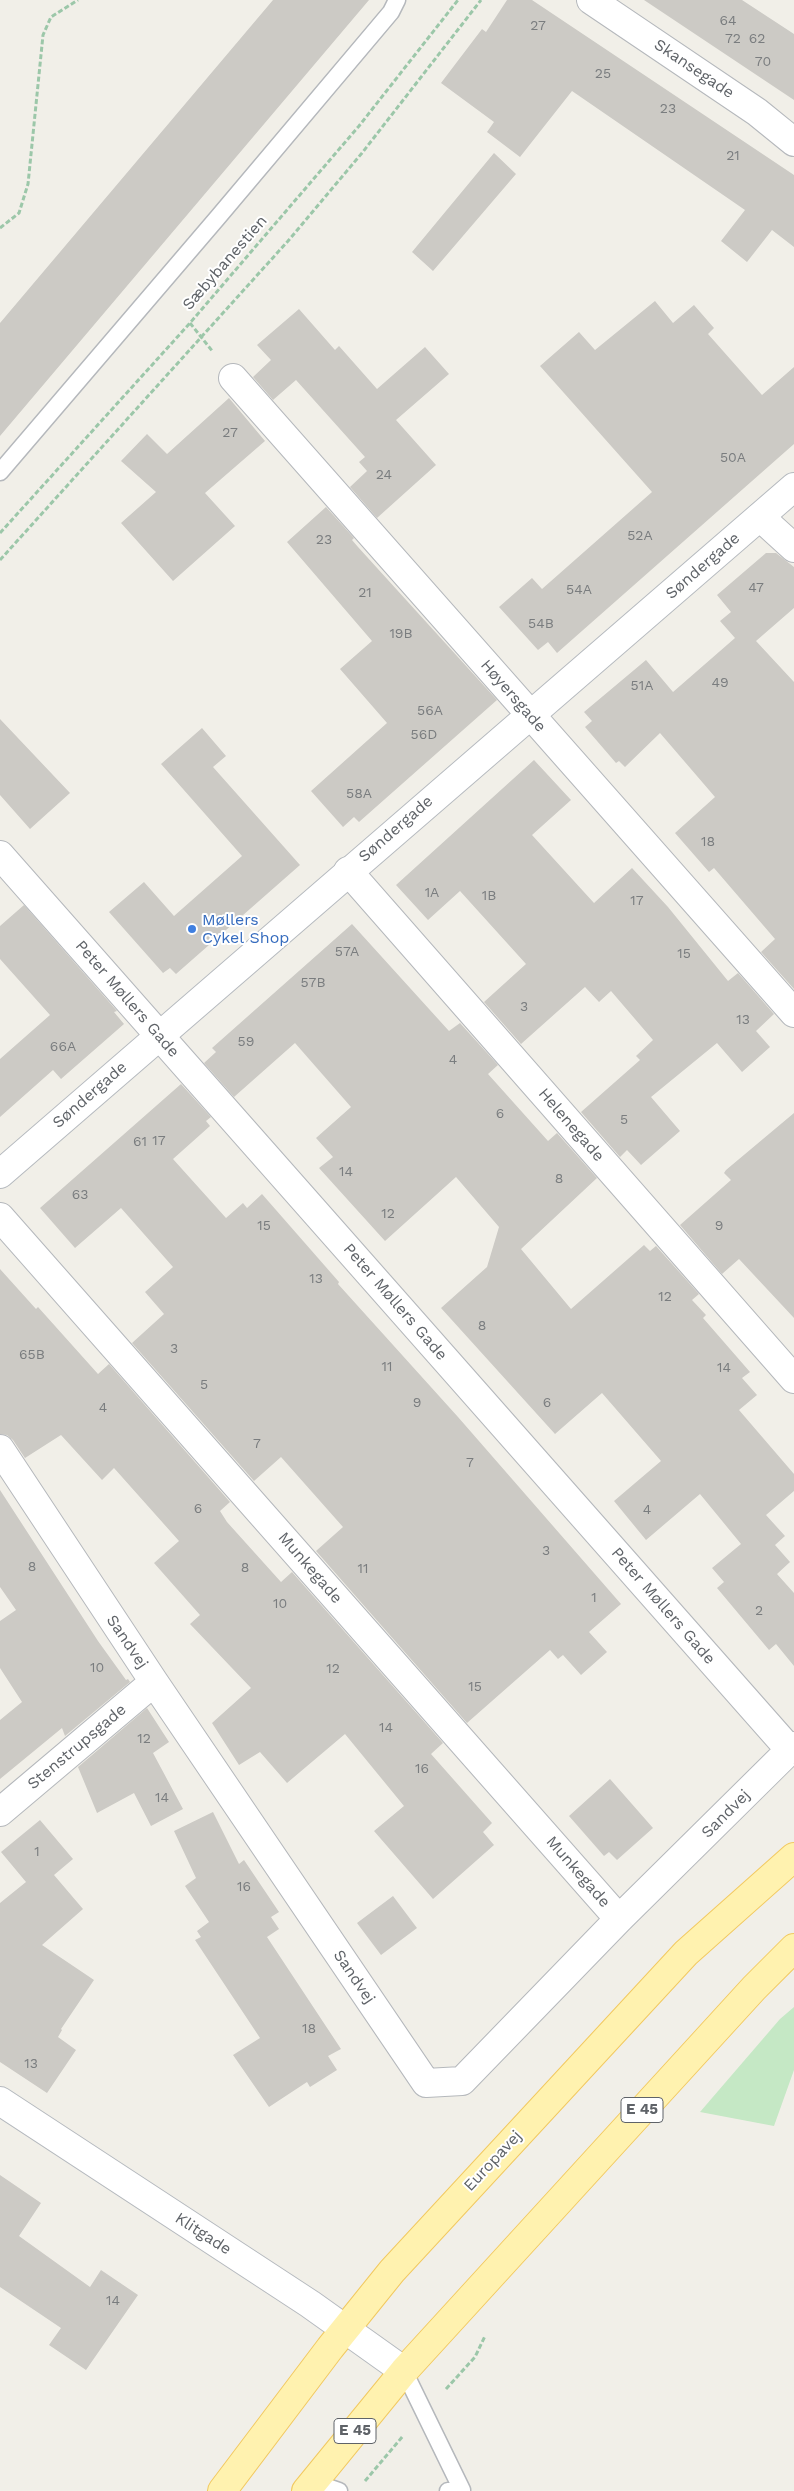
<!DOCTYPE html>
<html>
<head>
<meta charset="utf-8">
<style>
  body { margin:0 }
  canvas { display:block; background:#f1efe8 }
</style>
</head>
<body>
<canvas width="794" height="2491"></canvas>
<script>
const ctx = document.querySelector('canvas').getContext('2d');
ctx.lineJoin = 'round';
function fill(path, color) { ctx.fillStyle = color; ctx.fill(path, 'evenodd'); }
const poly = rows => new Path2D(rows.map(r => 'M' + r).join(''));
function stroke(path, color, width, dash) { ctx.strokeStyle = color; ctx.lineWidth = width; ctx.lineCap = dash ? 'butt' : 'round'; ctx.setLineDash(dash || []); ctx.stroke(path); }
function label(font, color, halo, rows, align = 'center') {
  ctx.font = font + ' "Work Sans",sans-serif'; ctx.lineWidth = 4; ctx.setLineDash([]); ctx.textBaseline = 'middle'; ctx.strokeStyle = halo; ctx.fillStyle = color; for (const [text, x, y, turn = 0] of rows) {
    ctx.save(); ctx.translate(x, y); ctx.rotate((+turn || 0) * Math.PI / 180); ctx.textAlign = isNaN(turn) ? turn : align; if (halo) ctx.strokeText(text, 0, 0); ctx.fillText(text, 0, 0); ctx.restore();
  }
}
const green = poly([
  [794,2007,794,2070,774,2126,700,2112,780,2019]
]);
const building = poly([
  [273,0,369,0,0,436,0,323],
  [507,0,532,0,794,175,794,247,772,230,747,262,721,241,745,210,572,91,520,157,487,132,494,122,441,83,482,29,486,32],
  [644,0,742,0,794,34,794,100],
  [494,153,516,174,433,271,412,252],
  [655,301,673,323,694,305,714,328,708,334,762,395,794,367,794,444,557,653,548,642,538,650,499,607,532,578,542,589,652,492,540,366,579,332,595,350],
  [299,309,335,350,339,346,377,389,425,347,449,374,396,420,436,465,377,518,350,487,367,471,359,462,365,457,296,380,273,400,253,377,271,360,257,345],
  [229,398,265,441,205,493,235,526,173,581,121,523,156,492,121,461,147,434,167,454],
  [326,507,354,538,352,540,358,547,497,700,359,822,354,817,343,827,311,791,387,723,340,669,372,641,287,542],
  [766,553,776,553,794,567,794,608,756,641,794,682,794,989,761,952,775,939,714,868,709,872,675,833,715,797,660,733,625,767,619,761,616,763,585,727,592,721,584,712,646,660,673,692,735,638,720,621,731,612,717,595],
  [0,719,70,793,30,829,0,795],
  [202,728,226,756,213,767,300,865,176,974,170,968,163,973,109,912,144,882,174,916,242,856,161,764],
  [534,760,571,800,532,835,594,903,632,868,668,907,728,981,738,973,774,1014,756,1031,770,1047,742,1072,717,1043,651,1097,680,1131,641,1165,627,1150,620,1157,581,1112,640,1060,636,1056,653,1040,611,991,599,1002,585,987,521,1044,484,1002,526,964,460,891,428,920,396,885],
  [24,905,117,1011,114,1012,124,1024,61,1079,53,1070,0,1117,0,1059,50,1015,0,959,0,926],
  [352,924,449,1031,460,1023,498,1065,488,1074,548,1141,557,1133,597,1178,521,1249,571,1309,644,1245,650,1251,656,1246,699,1294,692,1300,706,1315,703,1318,750,1372,742,1378,757,1395,739,1410,794,1474,794,1491,766,1515,785,1536,775,1545,790,1562,777,1574,794,1593,794,1666,776,1644,769,1650,717,1588,724,1582,712,1568,741,1544,700,1494,646,1540,614,1501,661,1461,602,1393,555,1434,441,1308,487,1267,499,1227,456,1177,385,1241,319,1168,333,1157,316,1138,351,1107,295,1043,234,1097,204,1063,216,1052,212,1048],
  [181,1084,211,1117,206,1121,210,1126,173,1159,226,1218,243,1203,247,1208,262,1194,339,1282,338,1284,458,1417,621,1604,589,1632,607,1652,581,1675,563,1655,558,1659,550,1650,467,1723,316,1551,343,1527,281,1457,254,1481,132,1343,164,1314,145,1292,173,1267,121,1208,75,1248,40,1208],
  [794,1113,794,1318,739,1259,722,1274,680,1225,731,1180,724,1173,726,1170],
  [0,1269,36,1309,38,1307,98,1374,109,1364,230,1502,220,1511,227,1522,281,1582,292,1572,443,1743,431,1754,492,1823,483,1832,494,1845,433,1899,374,1831,404,1806,345,1734,287,1783,260,1752,239,1765,212,1723,251,1688,190,1624,200,1615,154,1563,179,1541,114,1468,102,1480,61,1435,25,1458,13,1440,7,1435,0,1434],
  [0,1490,98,1641,126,1680,128,1679,130,1682,65,1736,62,1728,0,1779,0,1720,22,1702,0,1668,0,1621,16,1610,0,1587],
  [147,1708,169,1742,153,1753,183,1809,151,1826,134,1793,97,1813,78,1767],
  [610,1779,653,1828,617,1860,609,1852,604,1856,569,1816],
  [213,1812,239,1864,244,1860,279,1912,271,1917,279,1929,267,1937,341,2049,328,2056,337,2070,310,2087,307,2082,269,2107,233,2055,260,2038,195,1940,201,1937,197,1931,209,1922,185,1886,196,1878,174,1831],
  [40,1820,73,1859,54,1875,83,1909,42,1945,94,1980,61,2029,62,2030,58,2037,76,2050,47,2093,0,2062,0,1903,26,1882,1,1852],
  [393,1896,417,1928,381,1955,357,1923],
  [0,2175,41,2203,19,2236,90,2287,101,2270,138,2295,86,2370,49,2345,61,2328,0,2287]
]);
const path = poly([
  [0,228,19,213,28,184,43,35,51,17,78,0],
  [190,323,213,352],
  [0,533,190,323,359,126,458,0],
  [0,560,288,241,362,153,481,0],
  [446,2389,475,2357,485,2336],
  [365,2481,403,2436]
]);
const lane = poly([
  [0,472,219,216,391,12,397,0],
  [404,2371,462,2490,448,2491],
  [313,2482,339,2491]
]);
const street = poly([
  [591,0,757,112,794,142],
  [233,378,794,1013],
  [760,517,794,548],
  [0,855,790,1750],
  [348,871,794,1379],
  [0,1217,619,1919],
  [0,1449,154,1682,426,2083,462,2081,619,1919,794,1746],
  [0,1812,154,1682]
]);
const secondary = poly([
  [0,1174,794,487],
  [0,2101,310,2304,404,2371]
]);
const primary = poly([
  [222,2491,330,2348,392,2271,686,1953,794,1857],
  [306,2491,404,2371,754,1988,794,1948]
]);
const markers = [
  [192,929,5,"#3f7fe0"]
];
const numberNames = [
  ["64",728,21],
  ["27",538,26],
  ["72",733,39],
  ["62",757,39],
  ["70",763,62],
  ["25",603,74],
  ["23",668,109],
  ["21",733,156],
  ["27",230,433],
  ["50A",733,458],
  ["24",384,475],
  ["52A",640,536],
  ["23",324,540],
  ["47",756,588],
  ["54A",579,590],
  ["21",365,593],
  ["54B",541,624],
  ["19B",401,634],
  ["49",720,683],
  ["51A",642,686],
  ["56A",430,711],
  ["56D",424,735],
  ["58A",359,794],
  ["18",708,842],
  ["1A",432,893],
  ["1B",489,896],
  ["17",637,901],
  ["57A",347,952],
  ["15",684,954],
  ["57B",313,983],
  ["3",524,1007],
  ["13",743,1020],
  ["59",246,1042],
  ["66A",63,1047],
  ["4",453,1060],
  ["6",500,1114],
  ["5",624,1120],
  ["17",159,1141],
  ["61",140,1142],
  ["14",346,1172],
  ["8",559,1179],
  ["63",80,1195],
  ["12",388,1214],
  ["15",264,1226],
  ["9",719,1226],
  ["13",316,1279],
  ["12",665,1297],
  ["8",482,1326],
  ["3",174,1349],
  ["65B",32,1355],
  ["11",387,1367],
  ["14",724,1368],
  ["5",204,1385],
  ["9",417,1403],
  ["6",547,1403],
  ["4",103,1408],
  ["7",257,1444],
  ["7",470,1463],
  ["6",198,1509],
  ["4",647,1510],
  ["3",546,1551],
  ["8",32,1567],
  ["8",245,1568],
  ["11",363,1569],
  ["1",594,1598],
  ["10",280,1604],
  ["2",759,1611],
  ["10",97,1668],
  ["12",333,1669],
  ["15",475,1687],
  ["14",386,1728],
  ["12",144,1739],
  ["16",422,1769],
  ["14",162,1798],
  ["1",37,1852],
  ["16",244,1887],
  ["18",309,2029],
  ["13",31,2064],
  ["14",113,2301]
];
const shields = [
  [642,2110,42],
  [355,2431,42]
];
const shieldNames = [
  ["E 45",642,2110],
  ["E 45",355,2431]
];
const streetNames = [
  ["Skansegade",694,69,34],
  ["Sæbybanestien",225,263,-49],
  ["Søndergade",703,566,-41],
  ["Høyersgade",513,696,49],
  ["Søndergade",396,829,-41],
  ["Peter Møllers Gade",127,999,49],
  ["Søndergade",90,1095,-41],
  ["Helenegade",571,1125,49],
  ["Peter Møllers Gade",395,1302,49],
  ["Munkegade",310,1568,49],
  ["Peter Møllers Gade",663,1606,49],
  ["Sandvej",127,1642,56],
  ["Stenstrupsgade",77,1747,-40],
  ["Sandvej",726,1814,-45],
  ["Munkegade",578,1872,49],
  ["Sandvej",354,1977,56],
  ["Europavej",493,2161,-47],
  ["Klitgade",203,2234,33]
];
const shopNames = [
  ["Møllers",202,920],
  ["Cykel Shop",202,938]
];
fill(green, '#c5e8c5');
fill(building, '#cccac5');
stroke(lane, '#b5b8bc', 19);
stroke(street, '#b5b8bc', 30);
stroke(secondary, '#b6babf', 30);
stroke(primary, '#f2c960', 30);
stroke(path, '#9cc7a9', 3, [5, 2.5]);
stroke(lane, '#fff', 16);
stroke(street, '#fff', 28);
stroke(secondary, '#fff', 28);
stroke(primary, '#fff2af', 28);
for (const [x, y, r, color] of markers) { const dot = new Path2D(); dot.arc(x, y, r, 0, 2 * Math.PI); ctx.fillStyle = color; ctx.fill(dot); stroke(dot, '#fff', 2); }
label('14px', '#7a7d7f', null, numberNames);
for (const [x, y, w] of shields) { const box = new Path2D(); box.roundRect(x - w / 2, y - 12.5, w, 25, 4); ctx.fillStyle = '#fff'; ctx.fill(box); stroke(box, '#5f6368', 1); }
label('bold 15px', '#5f6368', null, shieldNames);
label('16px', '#5f6368', '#fff', streetNames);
label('16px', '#366cbe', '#fff', shopNames, 'left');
</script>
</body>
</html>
